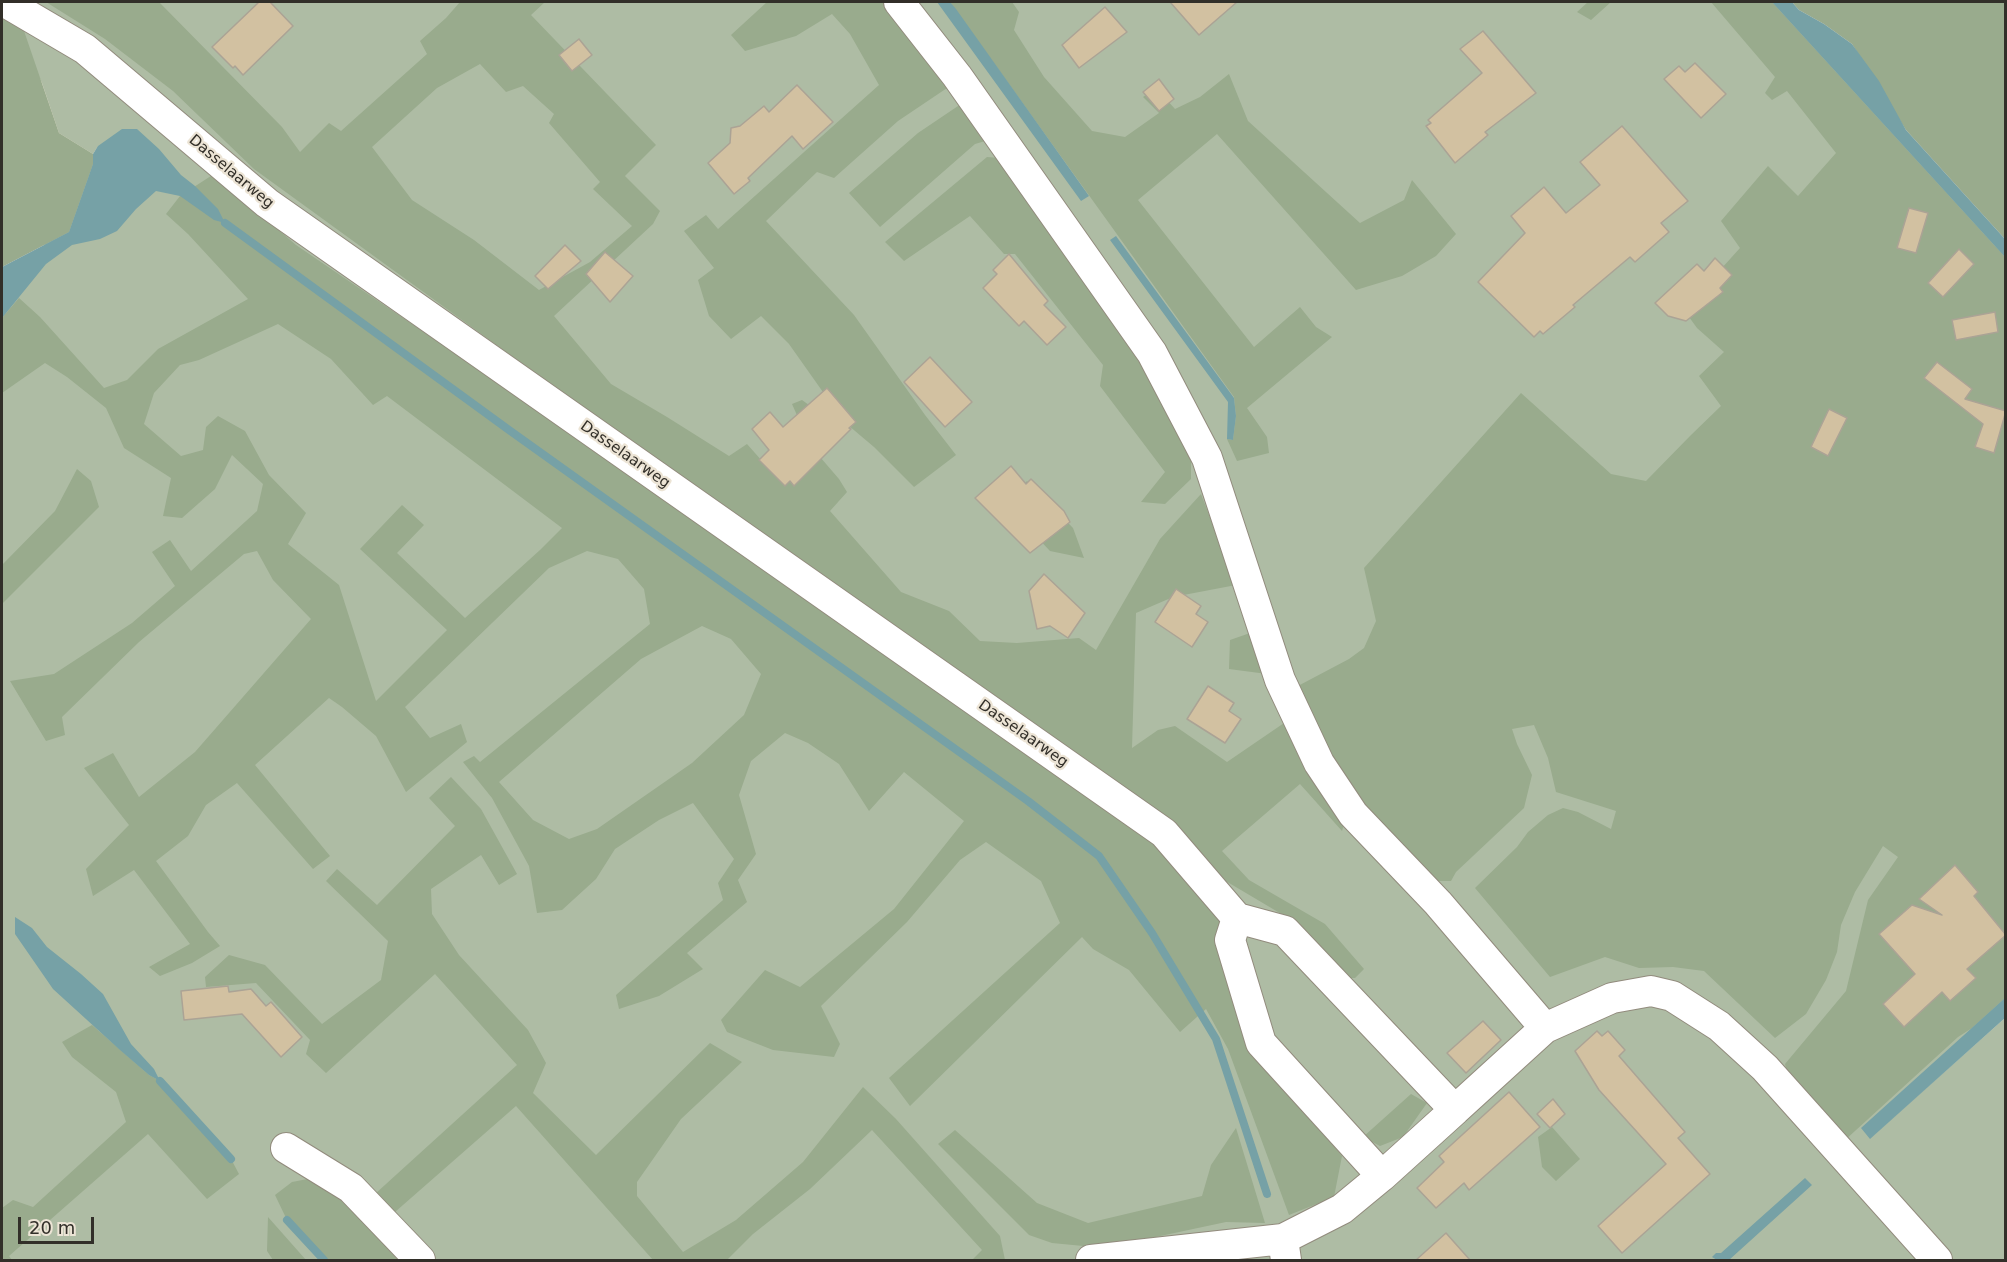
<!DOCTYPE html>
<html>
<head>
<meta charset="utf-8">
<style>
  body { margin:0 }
  #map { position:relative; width:2007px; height:1262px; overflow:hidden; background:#ece4d5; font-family:"DejaVu Sans",sans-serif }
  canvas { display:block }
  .frame { position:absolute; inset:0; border:3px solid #322f29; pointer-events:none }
  .scale { position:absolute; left:18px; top:1217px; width:76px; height:27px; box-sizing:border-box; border:3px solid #322f29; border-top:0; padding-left:8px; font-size:18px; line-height:21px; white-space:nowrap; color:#322f29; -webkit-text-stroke:4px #ece4d5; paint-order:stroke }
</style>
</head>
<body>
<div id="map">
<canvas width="2007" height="1262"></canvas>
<div class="frame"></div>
<div class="scale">20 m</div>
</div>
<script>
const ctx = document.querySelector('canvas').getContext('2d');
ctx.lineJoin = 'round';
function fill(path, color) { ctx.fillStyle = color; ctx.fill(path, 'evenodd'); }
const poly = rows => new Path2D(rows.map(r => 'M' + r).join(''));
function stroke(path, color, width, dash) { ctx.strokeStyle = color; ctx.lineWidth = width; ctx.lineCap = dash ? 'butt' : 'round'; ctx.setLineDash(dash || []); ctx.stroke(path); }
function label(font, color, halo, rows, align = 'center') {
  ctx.font = font + ' "DejaVu Sans",sans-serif'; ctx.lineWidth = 4.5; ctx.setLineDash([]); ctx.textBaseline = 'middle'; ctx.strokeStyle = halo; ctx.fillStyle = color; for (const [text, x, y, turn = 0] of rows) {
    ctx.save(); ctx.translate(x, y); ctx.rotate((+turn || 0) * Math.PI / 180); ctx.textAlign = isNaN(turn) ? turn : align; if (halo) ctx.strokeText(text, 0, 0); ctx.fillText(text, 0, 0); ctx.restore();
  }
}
const green = poly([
  [2,2,1780,2,2005,252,2005,1000,1870,1138,2005,1018,2005,1260,2,1260,2,313,65,211,98,146,93,154,59,133,42,83]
]);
const forest = poly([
  [46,2,159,2,282,127,300,152,329,123,341,131,427,54,420,41,446,18,460,2,545,2,531,15,656,145,625,176,660,211,653,224,554,316,611,384,667,417,729,456,747,444,770,470,804,431,792,404,802,400,820,413,830,402,789,344,761,316,731,339,709,316,698,280,714,268,684,231,706,215,718,229,879,85,850,34,832,14,796,36,745,51,731,35,767,2,884,2,950,86,898,121,834,178,817,172,766,221,854,315,925,415,956,455,914,487,874,447,842,420,814,450,839,479,847,492,830,511,901,592,949,611,980,641,1017,643,1079,638,1096,650,1160,539,1201,494,1236,585,1173,597,1136,613,1132,748,1158,730,1175,726,1227,762,1287,721,1347,815,1342,831,1300,784,1222,851,1249,880,1325,924,1364,969,1355,978,1346,978,1300,925,1224,880,1178,829,688,484,254,169,173,91,105,39],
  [480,64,506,92,523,86,554,114,549,123,600,182,593,189,632,226,590,262,539,290,474,240,412,200,372,147,437,88],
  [950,2,1012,2,1019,12,1014,30,1044,77,1092,131,1125,137,1159,113,1143,97,1156,88,1175,109,1200,97,1229,74,1248,121,1360,223,1404,200,1412,180,1456,234,1436,256,1402,276,1356,290,1217,134,1138,200,1254,347,1300,307,1316,327,1332,337,1247,408,1267,437,1269,453,1237,461,1227,439,1233,440,1236,416,1234,397],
  [1588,2,1611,2,1591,20,1577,12],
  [1711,2,1772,2,2005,257,2005,998,1972,1028,1958,1037,1844,1141,1789,1080,1785,1064,1846,991,1868,900,1898,857,1883,846,1855,892,1841,925,1837,952,1826,980,1806,1014,1775,1038,1704,971,1673,967,1639,968,1605,957,1550,977,1475,888,1517,847,1528,832,1548,815,1563,808,1578,812,1611,829,1616,811,1556,792,1548,758,1534,725,1512,729,1517,744,1532,775,1524,808,1456,872,1451,881,1433,881,1345,786,1296,687,1349,659,1364,648,1376,621,1364,568,1521,393,1611,474,1646,481,1691,435,1721,406,1699,376,1724,352,1697,328,1684,310,1740,248,1721,221,1768,166,1798,196,1836,153,1787,91,1772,100,1765,93,1775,77],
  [1792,2,2005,2,2005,239,1906,130,1852,44,1824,24,1799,10],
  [2,15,23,28,59,133,93,154,93,164,69,232,2,267],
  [961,104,992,139,975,144,880,227,849,193,918,133],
  [987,157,1000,158,1123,329,1191,457,1191,479,1165,504,1141,502,1165,472,1100,386,1103,365,1015,254,1004,254,970,216,904,261,885,242],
  [214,174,296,245,532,406,1161,844,1222,914,1231,986,1243,1037,1342,1156,1334,1197,1289,1215,1228,1049,1206,1009,1180,1032,1129,970,1093,949,1082,937,910,1106,889,1078,1060,923,1041,881,986,842,960,860,907,922,821,1006,840,1044,834,1057,773,1050,727,1032,721,1020,765,970,800,987,894,909,964,821,904,772,869,811,839,764,808,743,785,733,751,761,739,795,756,854,738,880,747,902,687,953,703,969,659,996,619,1009,616,995,723,900,718,883,734,859,693,803,659,820,615,849,596,879,562,910,537,913,529,866,492,798,463,762,474,756,480,762,650,624,644,589,618,559,587,551,549,568,405,707,430,738,461,724,467,742,406,792,376,736,342,707,329,698,255,765,330,856,313,869,237,783,206,805,188,836,156,861,208,932,220,946,192,963,160,976,149,967,190,944,134,870,93,896,86,869,129,825,84,768,113,753,139,797,195,752,311,619,273,580,257,551,244,554,139,642,62,717,65,735,46,741,10,681,54,674,132,623,175,586,152,552,170,540,191,571,257,511,263,484,232,455,215,489,182,518,163,516,171,478,124,448,106,408,67,377,45,363,2,393,2,318,19,298,40,317,104,388,127,380,158,349,248,299,188,234,166,214,180,196],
  [278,324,331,359,373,405,387,396,562,528,540,550,465,618,397,553,424,525,402,505,360,549,447,630,376,701,339,585,288,544,306,513,269,475,245,431,218,416,206,427,203,450,181,456,144,424,154,393,180,365,199,360],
  [702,626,731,639,761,674,744,715,692,763,597,829,569,839,533,820,499,782,641,659],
  [77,469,91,481,99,507,2,604,2,565,55,511],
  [1027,481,1073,528,1084,558,1050,551,1005,503],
  [1250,633,1267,674,1229,669,1230,640],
  [451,777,481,809,517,874,499,885,481,855,431,889,432,914,459,955,528,1030,546,1063,533,1093,596,1155,710,1043,742,1062,681,1119,637,1182,637,1196,683,1252,736,1220,803,1162,863,1087,896,1119,1000,1236,1005,1260,972,1260,982,1250,872,1130,810,1189,753,1234,727,1260,653,1260,516,1106,395,1212,375,1194,517,1065,435,974,326,1073,306,1054,310,1040,256,983,206,987,205,977,229,955,265,965,322,1024,381,980,388,941,326,881,337,869,377,905,455,826,429,798],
  [92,1025,149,1075,160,1081,231,1159,239,1174,207,1199,148,1134,9,1256,12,1260,2,1260,2,1208,13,1200,33,1207,126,1122,116,1092,72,1057,62,1042],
  [1411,1094,1427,1103,1403,1137,1380,1146,1363,1137],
  [1552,1127,1580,1159,1556,1181,1542,1167,1538,1137],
  [1236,1128,1265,1223,1226,1222,1104,1248,1052,1243,1029,1235,938,1144,955,1130,1037,1203,1088,1223,1202,1196,1211,1165],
  [313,1178,333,1189,398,1260,324,1260,287,1220,275,1195,292,1182],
  [268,1217,306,1260,273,1260,267,1251]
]);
const water = poly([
  [937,2,950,2,956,9,1089,196,1081,201],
  [1772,2,1792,2,1799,10,1824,24,1852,44,1879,81,1906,130,2005,239,2005,257],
  [122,129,137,129,159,149,181,175,195,186,218,209,225,223,214,220,180,196,156,191,136,209,117,231,100,239,72,245,46,264,2,318,2,267,69,232,93,164,93,154,98,146],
  [1116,236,1234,398,1236,416,1233,440,1227,439,1228,402,1110,240],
  [15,917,32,928,47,947,81,974,103,994,131,1044,154,1069,160,1081,149,1075,120,1050,53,989,15,934],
  [2005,998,2005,1018,1870,1139,1861,1128],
  [1805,1178,1812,1185,1729,1260,1717,1260,1712,1257,1716,1253,1721,1253]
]);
const stream = poly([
  [225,223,509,430,1028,801,1099,856,1152,933,1216,1039,1267,1194],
  [160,1081,231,1159],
  [287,1220,324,1260]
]);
const building = poly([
  [259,2,270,2,293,26,243,75,235,66,233,68,212,47,259,2],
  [1170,2,1237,2,1199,35,1170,2],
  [1105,7,1127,32,1079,68,1062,45,1105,7],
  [1483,31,1536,93,1485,132,1488,135,1455,163,1426,126,1431,123,1428,120,1482,73,1460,49,1483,31],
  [579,39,592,55,572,71,559,55,579,39],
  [1695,63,1726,94,1701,118,1664,79,1679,66,1685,72,1695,63],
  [1159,79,1174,99,1159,111,1143,92,1159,79],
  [797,85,833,122,803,149,792,136,748,178,750,181,734,194,708,163,730,143,731,128,740,126,764,106,769,112,797,85],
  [1622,126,1688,201,1661,223,1669,232,1635,262,1630,257,1573,305,1575,307,1543,334,1540,331,1534,337,1478,282,1525,233,1511,216,1544,187,1566,213,1600,185,1580,162,1622,126],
  [1909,208,1928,213,1916,253,1897,248,1909,208],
  [565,245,581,261,548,289,535,276,565,245],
  [1959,249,1974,264,1943,297,1928,283,1959,249],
  [605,252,633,276,610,302,586,274,605,252],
  [1009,254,1048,301,1044,305,1066,327,1047,345,1024,321,1019,326,983,288,997,274,993,270,1009,254],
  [1715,258,1732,275,1720,288,1723,292,1686,321,1668,316,1655,303,1697,264,1704,271,1715,258],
  [1995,312,1998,332,1956,340,1952,320,1995,312],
  [930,357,972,402,945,427,904,382,930,357],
  [1937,362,1972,389,1965,399,2006,411,1994,453,1975,447,1983,424,1924,378,1937,362],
  [827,388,856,422,849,428,851,429,794,486,790,481,785,486,759,460,769,450,752,429,770,412,783,427,827,388],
  [1829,409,1847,418,1828,456,1811,447,1829,409],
  [1011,466,1026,484,1031,479,1064,511,1070,522,1030,553,975,498,1011,466],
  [1044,574,1085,613,1068,638,1050,626,1037,629,1029,591,1044,574],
  [1176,589,1201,606,1196,614,1208,622,1192,647,1155,622,1176,589],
  [1208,686,1234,703,1229,711,1241,719,1225,743,1187,719,1208,686],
  [1955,865,1978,892,1974,896,2006,935,1967,969,1976,978,1950,1001,1942,992,1904,1027,1883,1004,1915,974,1879,934,1912,905,1942,915,1919,899,1955,865],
  [228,986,229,992,251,989,266,1006,271,1002,302,1037,281,1057,242,1014,184,1020,181,991,228,986],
  [1483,1021,1501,1040,1466,1073,1447,1053,1483,1021],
  [1597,1031,1602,1036,1608,1031,1625,1050,1619,1056,1685,1132,1678,1138,1710,1174,1622,1253,1598,1226,1666,1164,1599,1090,1575,1051,1597,1031],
  [1509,1092,1540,1127,1469,1190,1464,1183,1436,1208,1417,1188,1444,1162,1439,1156,1509,1092],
  [1553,1099,1565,1114,1550,1128,1537,1114,1553,1099],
  [1446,1233,1470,1260,1416,1260,1446,1233]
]);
const street = poly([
  [5,2,85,49,267,203,1164,833,1237,918],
  [899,2,957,76,1152,353,1207,458,1280,680,1319,763,1353,814,1438,903,1545,1028],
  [1237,918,1285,931,1455,1110,1545,1028,1612,998,1651,991,1672,996,1719,1026,1765,1068,1937,1260],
  [1237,918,1230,940,1261,1043,1382,1176,1455,1110],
  [286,1148,351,1188,420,1260],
  [1091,1260,1283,1239],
  [1286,1260,1283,1239,1342,1209,1382,1176]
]);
const streetNames = [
  ["Dasselaarweg",231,172,40],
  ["Dasselaarweg",625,455,35],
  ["Dasselaarweg",1023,734,35]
];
fill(green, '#aebca4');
fill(forest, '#99ab8d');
fill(water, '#76a1a6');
stroke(stream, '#76a1a6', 8);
fill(building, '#d2c1a1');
stroke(building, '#aba395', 1.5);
stroke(street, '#928b7d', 32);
stroke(street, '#fff', 30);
label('15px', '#322f29', '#ece4d5', streetNames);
</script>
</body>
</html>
